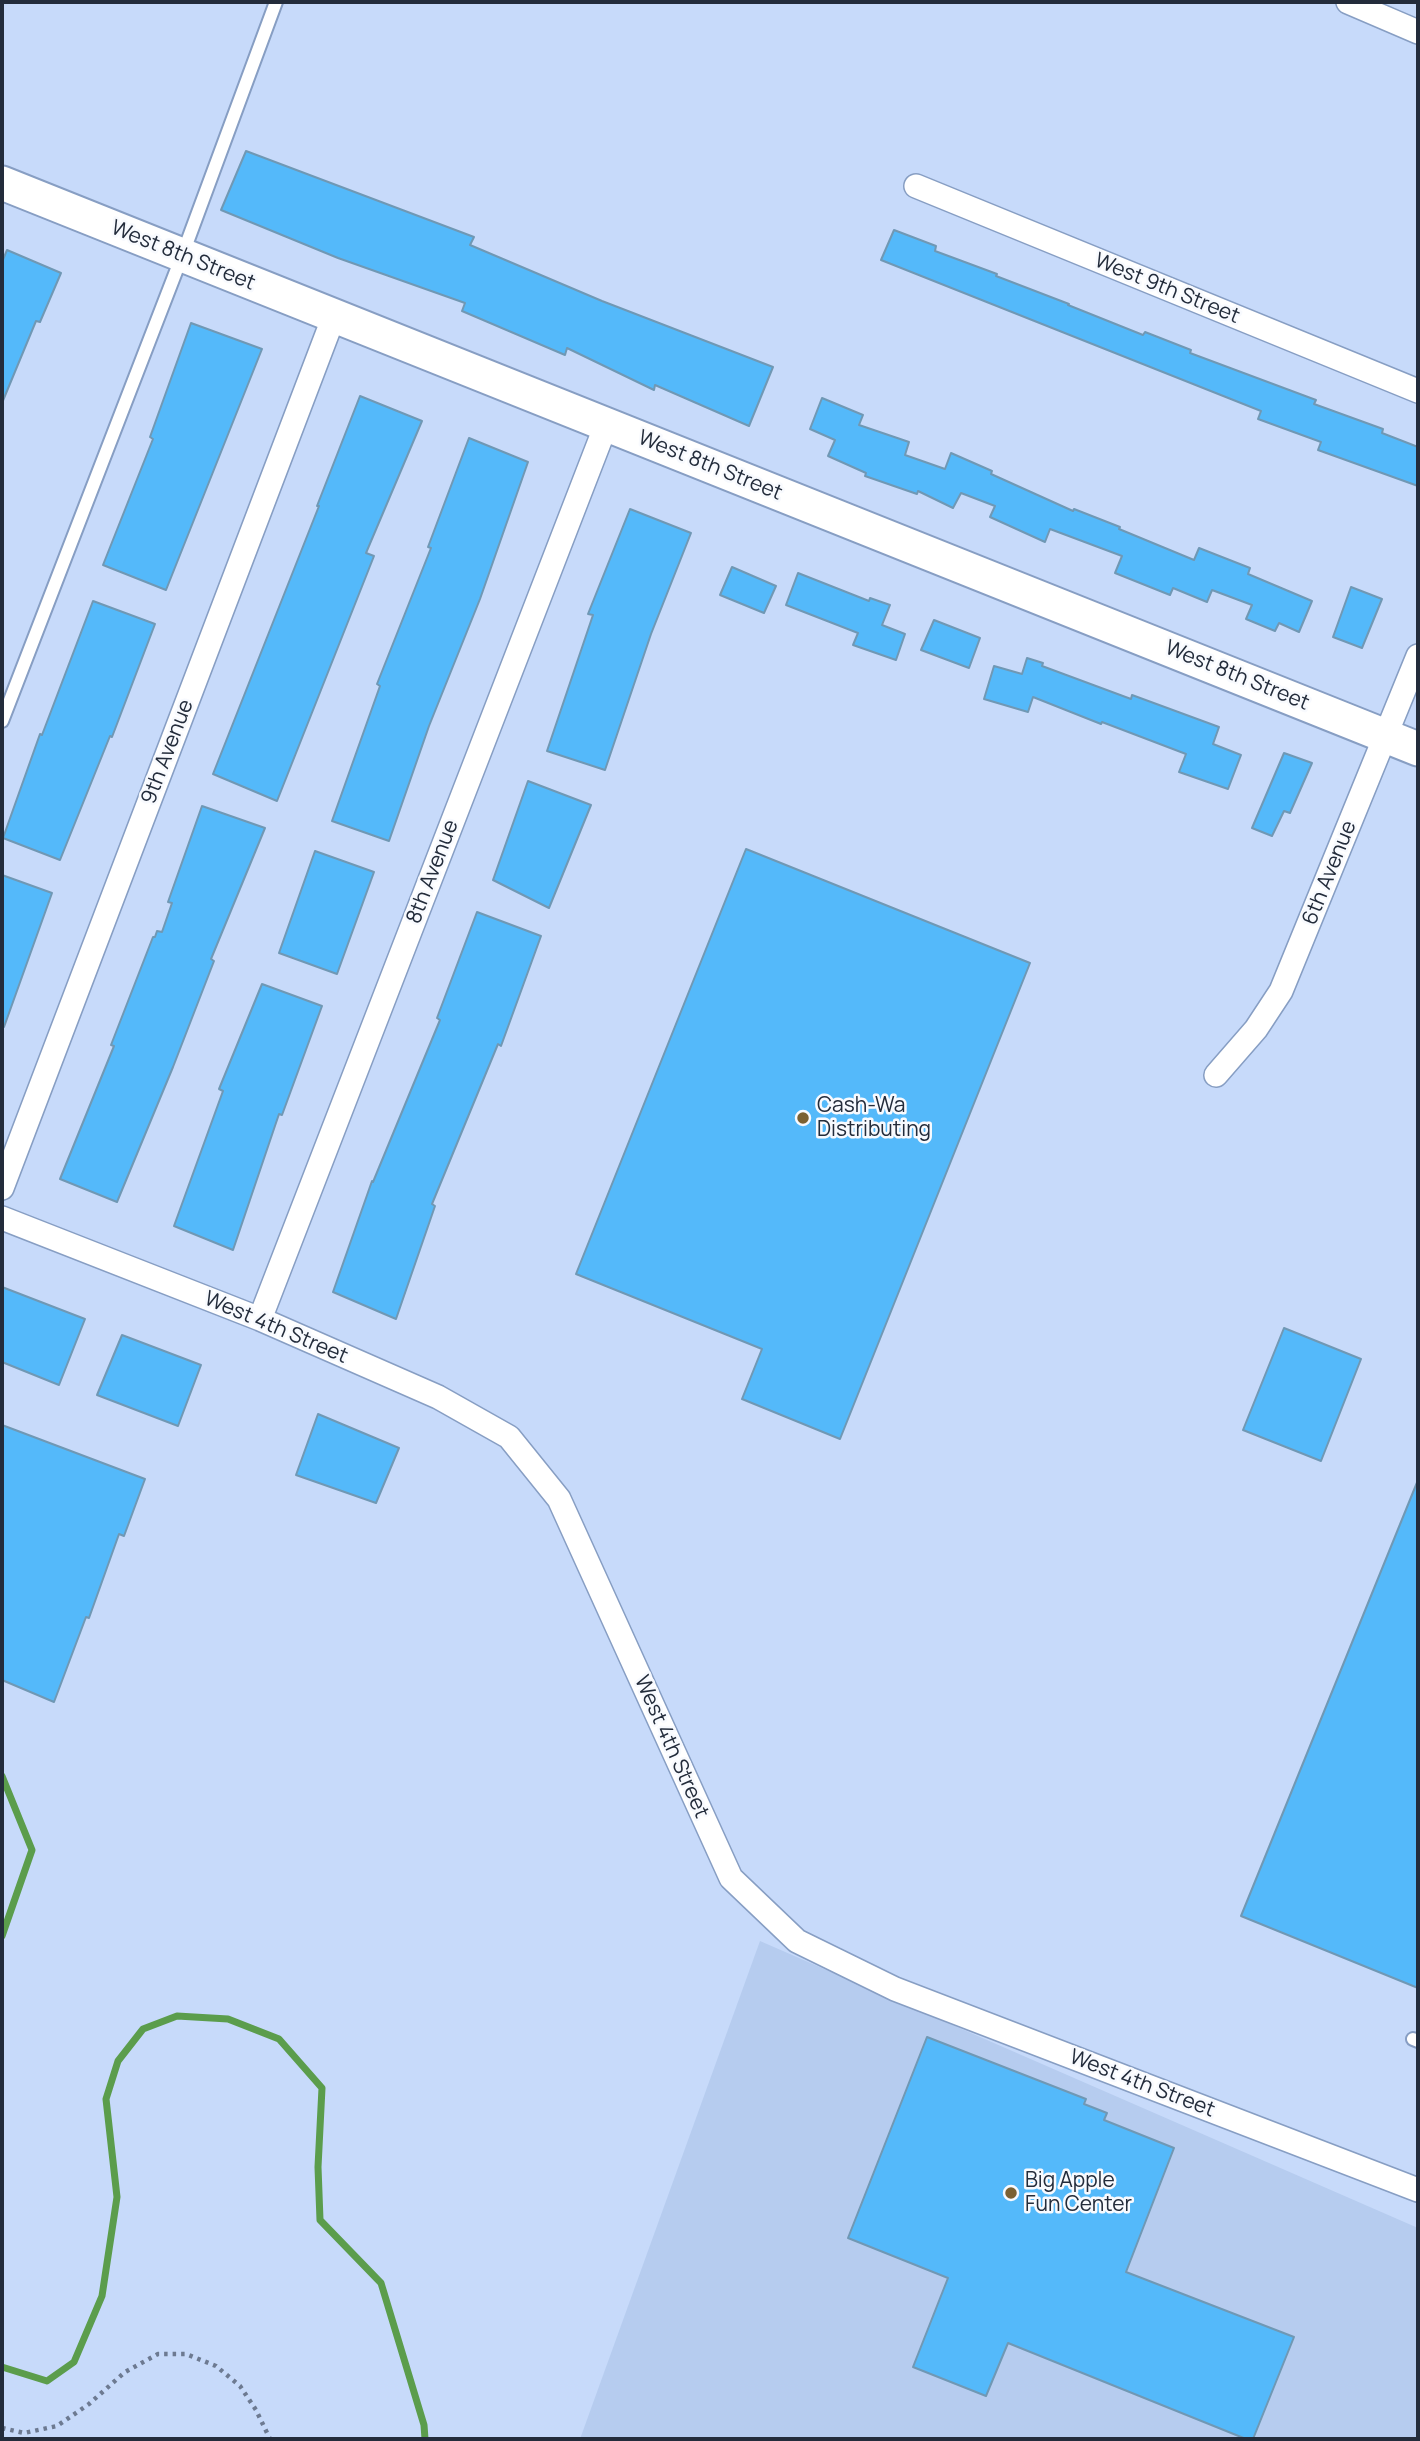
<!DOCTYPE html>
<html>
<head>
<meta charset="utf-8">
<style>
  body { margin:0 }
  #map { position:relative; width:1420px; height:2441px; overflow:hidden; background:#c7dafa; font-family:Manrope,sans-serif }
  canvas { display:block }
  .frame { position:absolute; inset:0; border:4px solid #232c3b; pointer-events:none }
</style>
</head>
<body>
<div id="map">
<canvas width="1420" height="2441"></canvas>
<div class="frame"></div>
</div>
<script>
const ctx = document.querySelector('canvas').getContext('2d');
ctx.lineJoin = 'round';
function fill(path, color) { ctx.fillStyle = color; ctx.fill(path, 'evenodd'); }
const poly = rows => new Path2D(rows.map(r => 'M' + r).join(''));
function stroke(path, color, width, dash) { ctx.strokeStyle = color; ctx.lineWidth = width; ctx.lineCap = dash ? 'butt' : 'round'; ctx.setLineDash(dash || []); ctx.stroke(path); }
function label(font, color, halo, rows, align = 'center') {
  ctx.font = font + ' Manrope,sans-serif'; ctx.lineWidth = 5; ctx.setLineDash([]); ctx.textBaseline = 'middle'; ctx.strokeStyle = halo; ctx.fillStyle = color; for (const [text, x, y, turn = 0] of rows) {
    ctx.save(); ctx.translate(x, y); ctx.rotate((+turn || 0) * Math.PI / 180); ctx.textAlign = isNaN(turn) ? turn : align; if (halo) ctx.strokeText(text, 0, 0); ctx.fillText(text, 0, 0); ctx.restore();
  }
}
const built = poly([
  [760,1941,1418,2228,1418,2439,580,2439]
]);
const stream = poly([
  [2,1776,32,1850,2,1936],
  [2,2367,47,2381,74,2362,102,2296,117,2197,106,2099,118,2061,143,2029,177,2016,228,2019,279,2039,322,2088,318,2167,320,2220,381,2283,424,2425,425,2439]
]);
const building = poly([
  [246,151,474,237,470,245,602,301,773,367,749,426,655,385,654,390,567,348,565,355,462,311,465,303,338,258,221,210,246,151],
  [894,230,936,246,935,251,997,274,996,276,1069,304,1068,305,1143,335,1145,332,1191,350,1190,353,1316,400,1314,404,1383,429,1382,433,1418,447,1418,486,1318,450,1321,442,1258,419,1261,411,881,260,894,230],
  [7,250,61,273,40,322,36,321,2,403,2,262,7,250],
  [191,323,262,349,166,590,103,565,153,439,150,437,191,323],
  [360,396,422,421,366,553,374,556,277,801,213,774,319,506,317,506,360,396],
  [822,398,863,415,859,425,909,442,905,455,945,469,951,453,992,471,991,474,1073,511,1074,509,1120,527,1119,529,1194,560,1199,548,1250,568,1248,574,1312,601,1299,632,1279,623,1275,631,1246,619,1252,605,1212,590,1207,602,1173,588,1170,595,1115,573,1122,556,1050,529,1045,542,990,517,995,506,961,493,953,508,918,491,917,494,865,476,866,473,828,456,835,440,810,429,822,398],
  [469,438,528,462,480,599,429,726,389,841,332,821,380,686,377,684,431,548,428,547,469,438],
  [630,509,691,533,651,634,605,770,547,751,593,615,588,614,630,509],
  [732,567,776,586,764,613,720,595,732,567],
  [798,573,869,601,870,598,890,605,882,625,905,634,896,660,853,645,858,633,786,605,798,573],
  [1351,587,1382,599,1362,648,1333,637,1351,587],
  [93,601,155,624,112,737,110,736,60,860,3,838,40,734,42,735,93,601],
  [934,620,980,638,969,668,921,650,934,620],
  [1027,658,1043,663,1042,666,1131,699,1132,695,1219,727,1213,744,1241,755,1228,789,1179,772,1186,754,1102,722,1101,724,1033,697,1028,712,984,699,994,666,1022,674,1027,658],
  [1284,753,1312,763,1290,813,1284,811,1272,836,1252,828,1284,753],
  [528,781,591,805,549,908,493,880,528,781],
  [202,806,265,828,211,959,214,961,173,1067,117,1202,60,1179,114,1046,111,1045,153,937,155,937,157,931,162,932,172,903,168,902,202,806],
  [746,849,1030,963,840,1439,742,1399,762,1349,576,1274,746,849],
  [315,851,374,872,337,974,279,953,315,851],
  [2,875,52,893,4,1027,2,1026,2,875],
  [477,912,541,936,501,1046,498,1044,432,1204,435,1206,396,1319,333,1292,372,1181,373,1182,440,1020,437,1018,477,912],
  [262,984,322,1006,282,1115,279,1114,233,1250,174,1226,223,1091,219,1089,262,984],
  [2,1287,85,1319,59,1385,2,1362,2,1287],
  [1284,1328,1361,1359,1321,1461,1243,1430,1284,1328],
  [122,1335,201,1365,178,1426,97,1395,122,1335],
  [318,1414,399,1448,376,1503,296,1475,318,1414],
  [2,1425,145,1479,124,1536,119,1534,89,1618,86,1617,54,1702,2,1680,2,1425],
  [1418,1480,1418,1988,1241,1916,1418,1480],
  [927,2037,1086,2099,1084,2104,1107,2113,1104,2120,1174,2148,1126,2272,1294,2337,1253,2439,1246,2439,1008,2343,986,2396,913,2367,948,2278,848,2238,927,2037]
]);
const path = poly([
  [2,2428,24,2433,57,2426,89,2404,125,2372,158,2354,186,2354,216,2366,240,2386,256,2410,270,2439]
]);
const lane = poly([
  [2,721,182,256,276,2],
  [1413,2039,1418,2041]
]);
const street = poly([
  [1348,2,1418,32],
  [916,186,1418,391],
  [1216,1075,1256,1029,1281,991,1418,656],
  [2,1188,334,316],
  [2,1218,260,1319,438,1397,509,1437,559,1499,731,1878,797,1941,895,1989,1418,2190],
  [260,1319,606,425]
]);
const secondary = poly([
  [2,183,1418,749]
]);
const markers = [
  [803,1118,7,"#7b6133"],
  [1011,2193,7,"#7b6133"]
];
const streetNames = [
  ["West 8th Street",183,256,22],
  ["West 9th Street",1167,289,22],
  ["West 8th Street",710,466,22],
  ["West 8th Street",1237,676,22],
  ["9th Avenue",168,752,-69],
  ["8th Avenue",433,872,-69],
  ["6th Avenue",1330,873,-68],
  ["West 4th Street",276,1328,23],
  ["West 4th Street",671,1747,66],
  ["West 4th Street",1142,2084,21]
];
const poiNames = [
  ["Cash-Wa",817,1106],
  ["Distributing",817,1130],
  ["Big Apple",1025,2181],
  ["Fun Center",1025,2205]
];
fill(built, '#b6ccef');
stroke(stream, '#5b9d4c', 7);
fill(building, '#54b9fa');
stroke(building, '#7098b4', 2);
stroke(lane, '#879ec3', 16);
stroke(street, '#879ec3', 26);
stroke(secondary, '#879ec3', 37);
stroke(path, '#6d7a91', 4.5, [3.5, 5]);
stroke(lane, '#fff', 12);
stroke(street, '#fff', 23);
stroke(secondary, '#fff', 33);
for (const [x, y, r, color] of markers) { const dot = new Path2D(); dot.arc(x, y, r, 0, 2 * Math.PI); ctx.fillStyle = color; ctx.fill(dot); stroke(dot, '#f8fafe', 2.5); }
label('21px', '#232c3b', '#f8fafe', streetNames);
label('21px', '#232c3b', '#f8fafe', poiNames, 'left');
</script>
</body>
</html>
